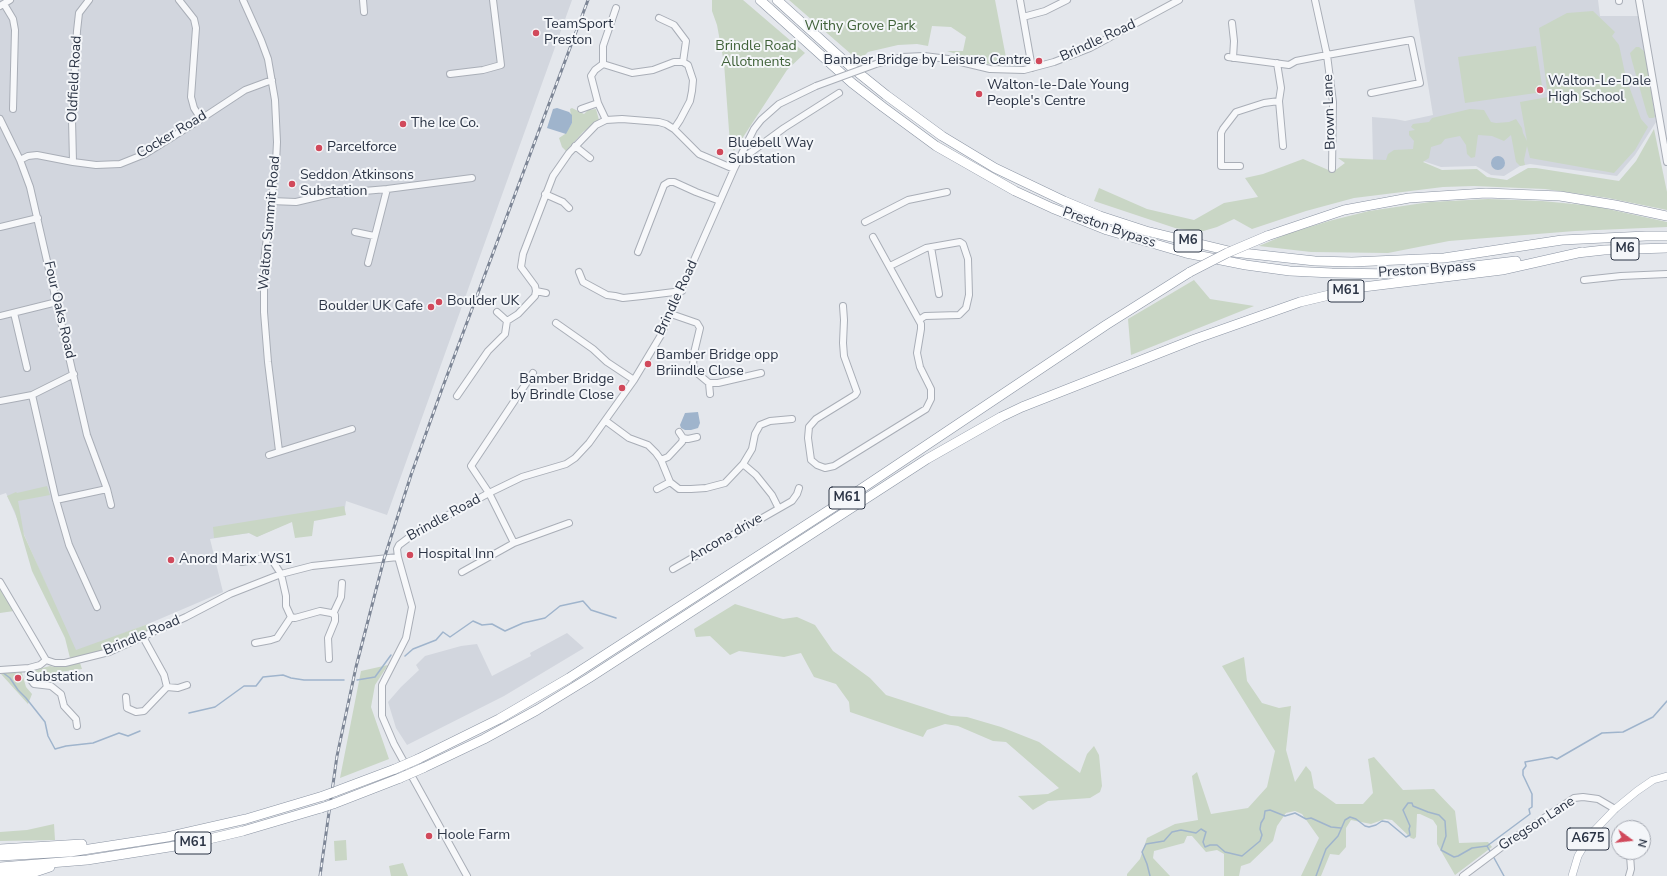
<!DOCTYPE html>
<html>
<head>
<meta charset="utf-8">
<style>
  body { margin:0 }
  #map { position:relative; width:1667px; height:876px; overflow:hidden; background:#e4e7ec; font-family:"Nunito Sans",sans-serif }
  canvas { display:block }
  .north { position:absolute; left:1611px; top:820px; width:40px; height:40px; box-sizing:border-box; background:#f4f6f9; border:1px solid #a4a8b1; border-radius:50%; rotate:105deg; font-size:11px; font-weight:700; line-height:16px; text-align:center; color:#2b3445 }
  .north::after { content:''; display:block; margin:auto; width:14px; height:18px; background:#d1495b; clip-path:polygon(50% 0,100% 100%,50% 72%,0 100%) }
</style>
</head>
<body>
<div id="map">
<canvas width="1667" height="876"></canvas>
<div class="north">N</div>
</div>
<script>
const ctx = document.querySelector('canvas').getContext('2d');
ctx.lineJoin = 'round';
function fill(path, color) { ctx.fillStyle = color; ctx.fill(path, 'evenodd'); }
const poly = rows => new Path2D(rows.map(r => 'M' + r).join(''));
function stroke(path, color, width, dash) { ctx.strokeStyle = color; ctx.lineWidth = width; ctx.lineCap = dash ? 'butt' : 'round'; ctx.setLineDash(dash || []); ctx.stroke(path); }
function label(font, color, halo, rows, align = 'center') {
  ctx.font = font + ' "Nunito Sans",sans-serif'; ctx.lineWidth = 4; ctx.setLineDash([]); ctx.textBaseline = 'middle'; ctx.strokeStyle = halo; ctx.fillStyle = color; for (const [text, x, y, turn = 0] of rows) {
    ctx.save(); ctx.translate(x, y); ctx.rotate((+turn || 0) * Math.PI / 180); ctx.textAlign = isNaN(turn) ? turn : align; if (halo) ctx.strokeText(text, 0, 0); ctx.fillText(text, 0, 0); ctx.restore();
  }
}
const built = poly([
  [0,0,572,0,387,515,346,501,344,514,292,521,257,537,249,533,210,539,223,592,148,624,75,652,6,493,0,495],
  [1414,0,1598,0,1600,16,1639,16,1656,122,1635,155,1617,176,1530,164,1520,166,1504,176,1491,175,1476,166,1441,167,1423,161,1373,162,1372,117,1395,119,1405,121,1433,115],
  [567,633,584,648,504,696,407,745,396,728,388,702,401,687,419,670,416,665,425,656,461,646,477,644,492,676,531,656,530,653]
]);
const green = poly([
  [712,0,743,0,805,53,787,70,734,151,730,144,724,63,717,25,712,11],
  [789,0,995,0,1008,68,980,62,947,51,963,51,966,37,951,27,932,26,928,46,917,44,898,45,868,52,859,61],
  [1593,11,1615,32,1612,36,1619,45,1626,78,1641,119,1648,127,1635,150,1614,173,1530,158,1527,146,1524,160,1525,165,1520,166,1516,162,1511,135,1504,141,1492,136,1478,135,1475,157,1471,158,1467,154,1466,145,1460,136,1445,139,1441,144,1431,147,1429,158,1423,162,1442,170,1477,169,1487,177,1507,180,1528,168,1536,168,1619,181,1636,161,1654,129,1667,192,1667,210,1608,198,1545,189,1474,186,1443,187,1354,198,1306,211,1252,229,1234,219,1217,227,1200,232,1175,228,1094,201,1099,188,1147,209,1194,220,1224,203,1258,197,1245,178,1263,174,1303,159,1333,172,1345,163,1338,158,1386,160,1388,154,1394,150,1413,149,1414,141,1409,135,1409,131,1415,130,1411,127,1413,124,1429,122,1432,118,1470,109,1484,110,1491,122,1496,123,1509,122,1516,119,1522,128,1523,133,1527,141,1520,102,1548,97,1539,28,1567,13],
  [1536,46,1543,92,1465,103,1458,57],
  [1636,47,1639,47,1645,52,1655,117,1653,118,1649,118,1647,114,1632,61,1630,53],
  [572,108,584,114,588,110,596,109,599,120,583,132,566,151,562,147,559,138,565,134,572,123,570,109],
  [1488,199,1542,201,1594,206,1667,222,1667,227,1575,231,1449,241,1388,253,1311,252,1259,246,1287,234,1329,221,1369,211,1430,202],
  [1194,280,1210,299,1254,306,1131,355,1128,319],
  [47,486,50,495,18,501,24,535,76,650,148,624,152,630,97,652,70,658,65,638,32,571,15,512,7,496,16,492,17,493],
  [344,506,346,515,314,521,312,536,295,538,292,522,257,537,249,533,214,538,213,527],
  [0,588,14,611,0,613],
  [735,604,783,619,797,617,815,625,833,651,870,678,886,695,951,716,967,717,1001,727,1039,742,1080,773,1087,754,1094,746,1099,755,1102,786,1100,792,1090,798,1048,801,1033,810,1018,796,1048,794,1059,788,1006,742,993,741,958,726,945,724,927,730,923,737,850,712,849,702,836,684,814,677,801,653,784,657,739,651,730,655,710,636,696,637,694,629],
  [1244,657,1247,681,1262,703,1279,708,1291,706,1286,750,1295,782,1306,766,1311,772,1314,788,1336,804,1363,804,1373,793,1368,759,1374,757,1403,790,1434,789,1455,811,1459,843,1488,842,1492,847,1455,875,1437,844,1437,826,1433,820,1420,814,1417,814,1416,837,1414,839,1411,838,1392,820,1385,819,1371,824,1351,820,1346,828,1346,847,1339,855,1330,854,1321,876,1301,876,1319,838,1302,814,1295,811,1286,813,1277,826,1273,841,1250,863,1241,866,1239,876,1224,876,1224,854,1217,850,1206,852,1192,836,1187,836,1184,843,1154,851,1153,858,1170,876,1127,876,1127,874,1140,859,1147,838,1175,824,1198,820,1192,776,1197,772,1211,814,1248,808,1267,787,1275,751,1222,666],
  [80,663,82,669,59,672,51,675,41,676,35,670,50,666,54,667],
  [388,665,375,685,371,707,389,759,340,778,361,671],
  [21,670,26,687,32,694,28,704,1,674],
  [54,824,55,840,0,841,0,832,27,830],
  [346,840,347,860,335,861,334,841],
  [403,863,408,876,391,876,389,866]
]);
const water = poly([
  [557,108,569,112,572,115,572,123,566,134,547,128,553,109],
  '1491 163a7 7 0 1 1 14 0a7 7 0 1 1-14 0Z',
  [698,412,700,423,698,428,691,430,685,430,681,428,680,425,685,413]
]);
const stream = poly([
  [405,656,413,649,436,640,443,632,450,637,473,621,482,625,492,624,505,631,523,623,545,618,560,606,583,601,591,610,616,618],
  [2,672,10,678,18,690,26,698,45,722,48,736,55,749,66,746,93,743,119,733,128,736,140,731],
  [357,680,375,677,391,655],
  [189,713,215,707,244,686,256,686,263,677,283,675,291,678,304,680,344,680],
  [1487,846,1491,853],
  [1493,856,1504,876],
  [1150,876,1147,864,1142,852,1146,844,1164,841,1172,832,1181,830,1196,833,1201,829,1206,832,1203,842,1205,847,1210,845,1217,845,1225,852,1242,856,1260,841,1262,835,1260,829,1261,823,1264,818,1265,811,1270,810,1285,816,1295,813,1306,819,1311,818,1331,827,1341,828],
  [1316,876,1326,849,1338,836,1345,820,1350,817,1356,819,1365,826,1369,827,1376,825,1382,821,1388,822,1406,837,1410,835,1409,829,1410,826,1403,810,1408,803,1412,803,1413,806,1428,812,1439,815,1445,821,1446,836,1441,850,1454,857,1458,856,1472,848,1487,846,1530,814,1529,809,1532,807,1532,794,1523,775,1523,770,1526,766,1525,762,1552,757,1557,759,1602,733,1623,732,1653,717,1667,701]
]);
const minor = poly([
  [179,0,194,19,196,28,191,97,194,108,201,119],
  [243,0,261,40,268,59,275,100,277,142,276,163,264,262,264,312,268,362,279,451],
  [363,0,364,12],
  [1020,0,1032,68],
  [1315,0,1327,55,1333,102,1332,169],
  [1619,0,1619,1],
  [1639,0,1667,162],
  [4,4,13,19,15,30,13,109],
  [0,6,10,0],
  [1023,17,1045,11,1067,0],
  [659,18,674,25,686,41,683,62],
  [1232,23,1234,41,1233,58],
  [1228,57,1289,65,1296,61,1327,55,1411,40,1420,83,1371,93],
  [1277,63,1281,88,1279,101,1283,146],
  [603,64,632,73,653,70,674,62,683,62,688,65,693,80,692,91,690,101,680,120,674,129],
  [876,64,902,57,924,56,948,59,990,69,1024,70,1054,62,1090,48,1179,0],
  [450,74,483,70,501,65,493,0],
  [581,109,598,103],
  [0,119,20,160,30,187,87,435,107,489,111,505],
  [606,120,598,103,591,76,595,70,603,64,603,46,616,8],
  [575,146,590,158],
  [20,160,28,156,37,155,73,162,96,165,120,164,145,154,201,119,245,90,272,80],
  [739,161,784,128,839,93],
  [73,162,72,119,77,31,79,13,89,0],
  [1240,166,1221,166,1221,133,1223,129,1236,112,1264,103,1279,101],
  [545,194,563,202,569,208],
  [271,201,296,202,330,194,387,189,472,178],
  [865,222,908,200,947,192],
  [0,227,38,218],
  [355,232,374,236],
  [931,247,939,294],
  [638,252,664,185,669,182,674,182,696,192,720,201],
  [368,263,387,189],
  [890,266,926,248,960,242,963,244,968,259,969,295,966,308,959,315,925,316,919,320],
  [579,272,583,282,607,295,615,296,623,298,642,296,682,291],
  [1584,280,1621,276,1667,274],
  [536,291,546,293],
  [843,306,844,320,843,343,844,356,857,392,855,395,816,419,809,427,808,438,811,460,817,465,825,468,834,466,926,409,931,399,931,389,920,367,917,353,921,329,921,324,873,237],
  [497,312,507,321],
  [14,313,27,368],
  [671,314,697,323,700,328,694,353,693,366,697,373,709,383,718,383,761,373],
  [0,316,57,302],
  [556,323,593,349,607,362,634,380],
  [533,373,471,466,489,493,514,543,569,523],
  [709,383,710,394],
  [32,395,56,500,107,489],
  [457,396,488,351,505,334,507,321,518,314,535,296,536,291,535,286,521,267,523,254,553,176,569,153,596,125,606,120,622,119,659,122,666,124,674,129,699,154,734,169],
  [0,401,32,395,74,374],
  [606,421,629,438,648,445,656,453,661,460,670,482,679,489,691,489,706,488,725,483,743,464,752,449,755,434,760,425,770,421,792,419],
  [683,438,688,439,697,437],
  [269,455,352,429],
  [661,460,668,457,682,442,683,438,679,432],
  [743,464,756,475,772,495,778,507],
  [657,489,670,482],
  [56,500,69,545,97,607],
  [242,562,265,558,272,560,281,574,286,596,286,606,291,617,295,618,320,611,331,613,335,615,335,621,328,638,329,659],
  [673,569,792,501,797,494,799,488],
  [462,572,514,543],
  [0,582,46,660],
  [333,614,341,597,342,583],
  [255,643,271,640,277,638,291,617],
  [46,660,55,663,65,663,109,652,186,617,230,594,281,574,312,566,398,557],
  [29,668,31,680,34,684,51,686,61,694,64,706,76,719,77,726],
  [0,670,29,668,40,665,46,660],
  [167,687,178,688,187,685],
  [126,697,127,708,136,712,144,711,167,687,164,675,143,637],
  [467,876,394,744,382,716,382,685,406,638,412,607,398,557,397,549,399,545,415,533,489,493,522,477,566,464,575,458,589,443,634,380,661,335,734,169,754,129,761,120,779,104,816,86],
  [1463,876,1511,840,1574,798,1583,797,1598,799,1615,809],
  [1629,876,1631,869,1630,855]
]);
const major = poly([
  [1572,876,1578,856,1591,834,1615,809,1637,791,1653,780,1667,776]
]);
const highway = poly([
  [760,0,852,83,883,107,936,146,1015,191,1052,208,1107,230,1186,253,1246,265,1290,271,1332,273,1394,274,1440,270,1516,261],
  [777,0,850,66,886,95,942,136,995,168,1064,201,1100,216,1146,231,1233,252,1315,261,1352,262,1444,258,1562,240,1646,236,1667,236],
  [1267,236,1344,210,1409,198,1486,193,1560,196,1615,205,1667,216],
  [1577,253,1604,250,1667,248],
  [418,759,499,719,569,678,840,503,1106,325,1190,272],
  [423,768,484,739,537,710,589,678,927,459,1001,417,1022,407,1195,339,1300,302,1363,287,1502,270,1582,252],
  [334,792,395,769],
  [333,804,400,778],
  [0,849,82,844],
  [0,856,70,852,167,837,246,819,323,796],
  [0,867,87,860,188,844,243,831,321,808],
  [0,876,35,872,50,867]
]);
const rail = poly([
  [320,876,337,756,356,667,384,559,411,475,442,389,588,0]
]);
const minorBridge = poly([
  [816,86,876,64]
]);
const highwayBridge = poly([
  [1190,272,1227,253,1267,236],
  [395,769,418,759],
  [400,778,423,768],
  [323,796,334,792],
  [321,808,333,804]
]);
const markers = [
  [536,33,4,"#d1495b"],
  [1039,61,4,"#d1495b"],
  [1540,90,4,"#d1495b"],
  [979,94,4,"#d1495b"],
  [403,124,4,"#d1495b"],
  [319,148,4,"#d1495b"],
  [720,152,4,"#d1495b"],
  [292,184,4,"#d1495b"],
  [439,302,4,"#d1495b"],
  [431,307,4,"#d1495b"],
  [648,364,4,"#d1495b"],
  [622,388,4,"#d1495b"],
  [410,555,4,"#d1495b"],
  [171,560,4,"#d1495b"],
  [18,678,4,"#d1495b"],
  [429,836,4,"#d1495b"]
];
const shields = [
  [1188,241,28],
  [1625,249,28],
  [1346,291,36],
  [847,498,36],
  [1588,839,42],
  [193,843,36]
];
const shieldNames = [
  ["M6",1188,241],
  ["M6",1625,249],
  ["M61",1346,291],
  ["M61",847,498],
  ["A675",1588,839],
  ["M61",193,843]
];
const poiNames = [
  ["TeamSport",544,25],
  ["Preston",544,41],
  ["Bamber Bridge by Leisure Centre",1031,61,"right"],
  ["Walton-Le-Dale",1548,82],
  ["High School",1548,98],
  ["Walton-le-Dale Young",987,86],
  ["People's Centre",987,102],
  ["The Ice Co.",411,124],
  ["Bluebell Way",728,144],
  ["Substation",728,160],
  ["Parcelforce",327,148],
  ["Seddon Atkinsons",300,176],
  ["Substation",300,192],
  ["Boulder UK",447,302],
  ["Boulder UK Cafe",423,307,"right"],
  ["Bamber Bridge opp",656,356],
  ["Briindle Close",656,372],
  ["Bamber Bridge",614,380,"right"],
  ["by Brindle Close",614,396,"right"],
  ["Hospital Inn",418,555],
  ["Anord Marix WS1",179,560],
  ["Substation",26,678],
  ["Hoole Farm",437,836]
];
const parkNames = [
  ["Withy Grove Park",860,27],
  ["Brindle Road",756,47],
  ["Allotments",756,63]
];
const streetNames = [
  ["Brindle Road",1098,41,-25],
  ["Oldfield Road",75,79,-87],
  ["Brown Lane",1330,112,-92],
  ["Cocker Road",172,135,-31],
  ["Walton Summit Road",270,223,-85],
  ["Preston Bypass",1109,228,19],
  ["Preston Bypass",1427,270,-4],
  ["Brindle Road",677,298,-65],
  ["Four Oaks Road",59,310,77],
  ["Brindle Road",444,518,-29],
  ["Ancona drive",726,538,-30],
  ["Brindle Road",142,636,-23],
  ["Gregson Lane",1537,824,-33]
];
fill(built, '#d2d6de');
fill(green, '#c9d6c5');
fill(water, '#9fb4cc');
stroke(stream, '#9fb4cc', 1.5);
stroke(minor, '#a9aeb7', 8);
stroke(major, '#a3abb8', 8);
stroke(highway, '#8b94a3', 10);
stroke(minor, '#f7f8fa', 6);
stroke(major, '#fff', 7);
stroke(highway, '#fff', 9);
stroke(rail, '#7d8696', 3);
stroke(rail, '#f4f6f9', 1.5, [4.5]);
stroke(minorBridge, '#a9aeb7', 8, []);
stroke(highwayBridge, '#8b94a3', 10, []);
stroke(minorBridge, '#f7f8fa', 6);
stroke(highwayBridge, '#fff', 9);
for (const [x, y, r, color] of markers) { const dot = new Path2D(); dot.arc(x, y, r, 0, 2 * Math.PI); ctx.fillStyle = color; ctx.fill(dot); stroke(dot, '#f4f6f9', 1.5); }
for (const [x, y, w] of shields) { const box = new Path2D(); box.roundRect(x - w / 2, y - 11, w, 22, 3); ctx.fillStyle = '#f4f6f9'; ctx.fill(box); stroke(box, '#2b3445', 1); }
label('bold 13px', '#2b3445', null, shieldNames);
label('14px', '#2b3445', '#f4f6f9', poiNames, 'left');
label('14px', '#3f6138', '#f4f6f9', parkNames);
label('14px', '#2b3445', '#f4f6f9', streetNames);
</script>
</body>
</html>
